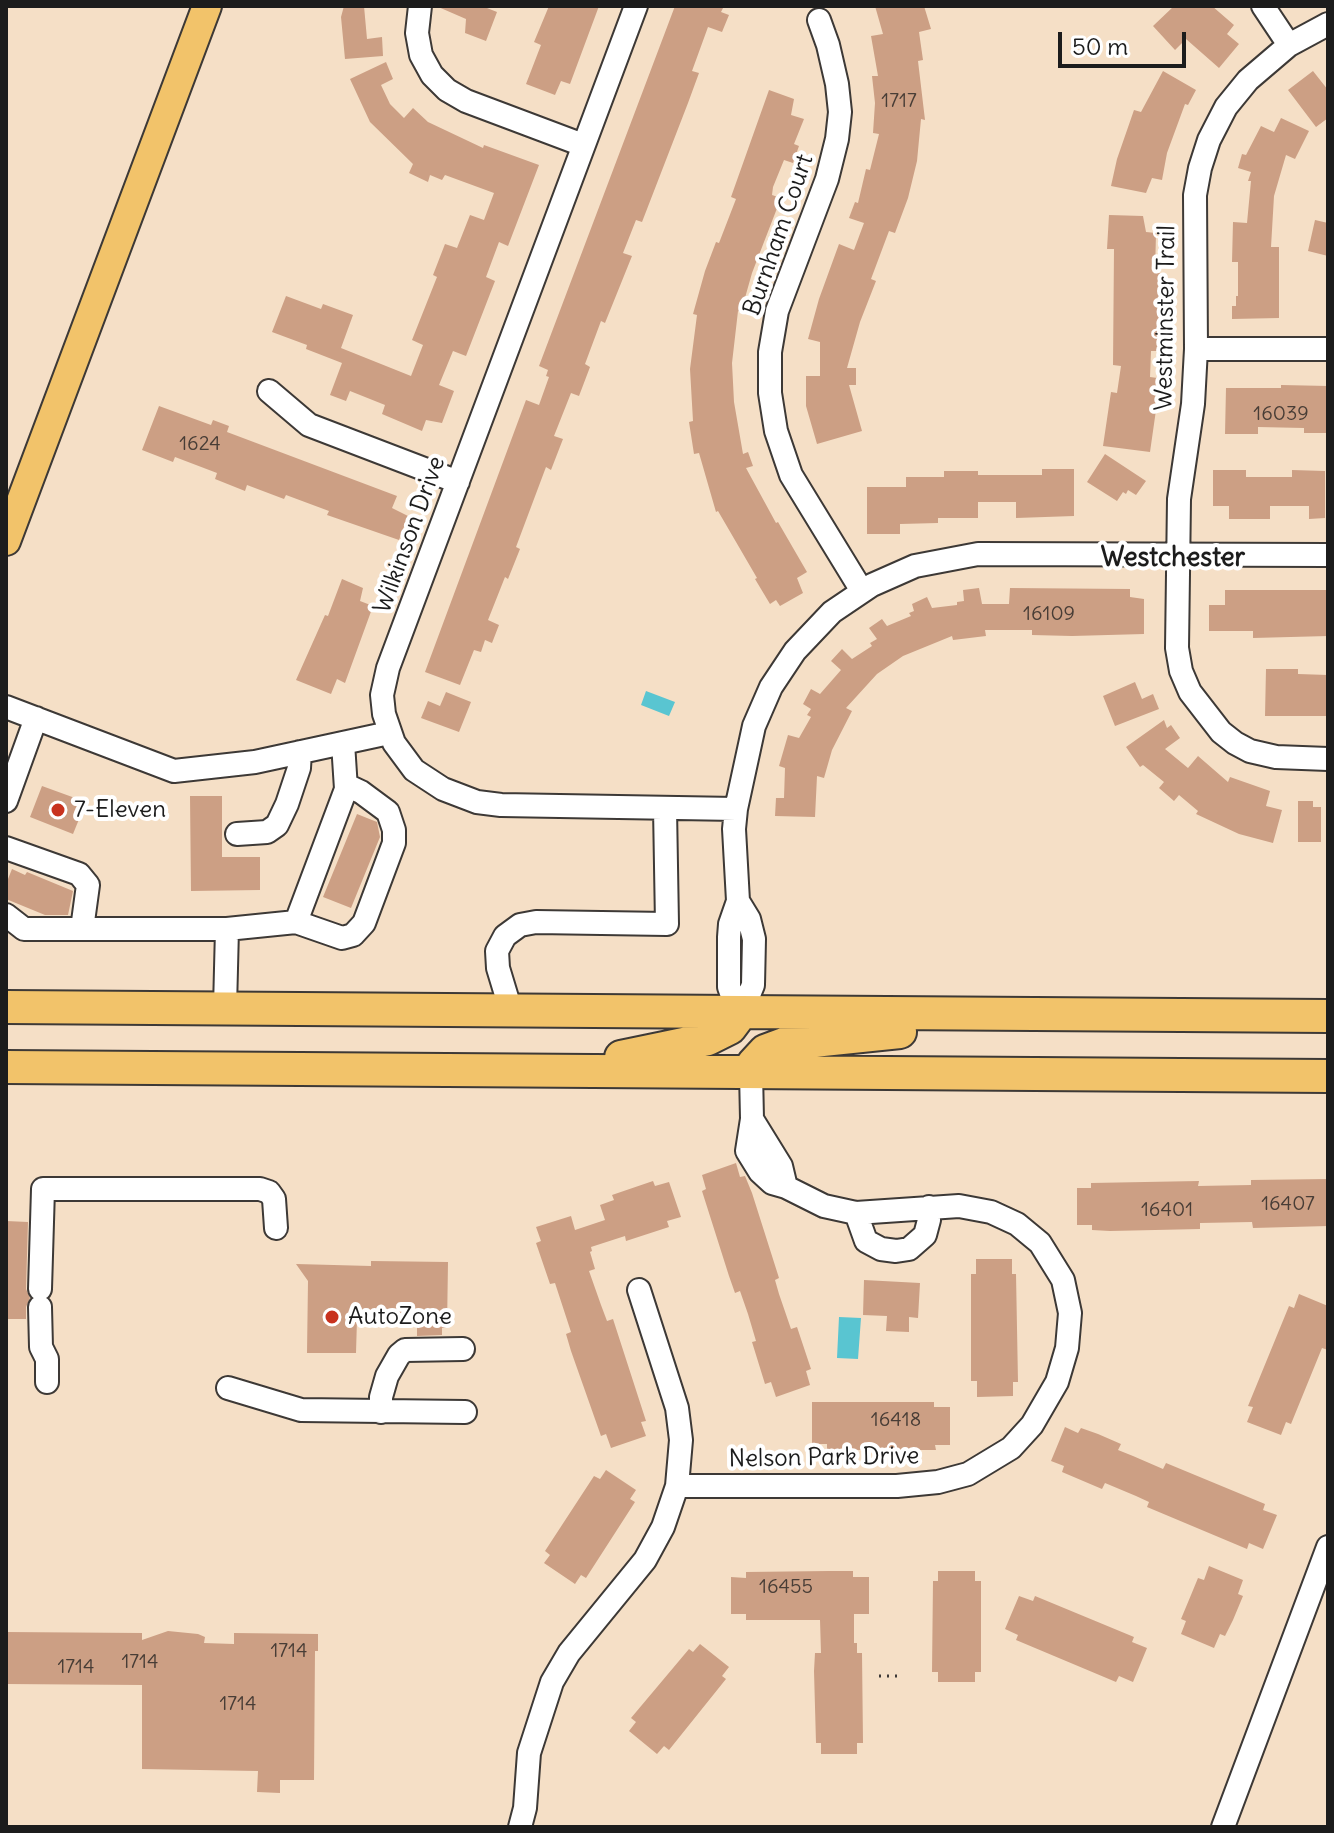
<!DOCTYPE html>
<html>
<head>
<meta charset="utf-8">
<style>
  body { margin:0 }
  #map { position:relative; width:1334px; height:1833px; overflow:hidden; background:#f5dfc6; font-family:Delius,sans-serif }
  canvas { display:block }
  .frame { position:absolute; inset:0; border:8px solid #1c1c1c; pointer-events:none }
  .scale { position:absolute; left:1058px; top:32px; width:128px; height:36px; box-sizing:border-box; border:4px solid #1c1c1c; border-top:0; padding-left:10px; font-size:24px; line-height:28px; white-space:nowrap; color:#1c1c1c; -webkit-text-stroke:6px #fff; paint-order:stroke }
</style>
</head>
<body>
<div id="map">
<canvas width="1334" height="1833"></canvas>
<div class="frame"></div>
<div class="scale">50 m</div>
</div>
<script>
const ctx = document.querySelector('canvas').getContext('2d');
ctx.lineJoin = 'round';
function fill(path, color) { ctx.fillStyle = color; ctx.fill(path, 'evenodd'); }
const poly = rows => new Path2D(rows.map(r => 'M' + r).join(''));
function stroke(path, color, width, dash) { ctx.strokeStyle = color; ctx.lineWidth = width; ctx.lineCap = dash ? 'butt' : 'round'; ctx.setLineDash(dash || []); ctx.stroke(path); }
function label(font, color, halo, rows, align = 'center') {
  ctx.font = font + ' Delius,sans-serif'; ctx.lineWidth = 8; ctx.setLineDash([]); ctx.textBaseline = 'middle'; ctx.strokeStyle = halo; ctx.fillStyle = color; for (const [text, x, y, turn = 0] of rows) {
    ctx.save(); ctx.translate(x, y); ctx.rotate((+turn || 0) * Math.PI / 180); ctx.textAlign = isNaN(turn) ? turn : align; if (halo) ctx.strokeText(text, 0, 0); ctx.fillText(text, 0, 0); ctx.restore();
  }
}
const water = poly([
  [646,691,675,702,669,716,641,705],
  [839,1317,861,1318,858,1359,837,1358]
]);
const building = poly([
  [344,6,364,6,367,39,382,37,383,56,345,59,341,17],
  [436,6,482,6,497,12,486,41,465,33,466,19],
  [549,6,599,6,570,84,561,81,555,95,526,84,541,45,534,42],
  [675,6,724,6,721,12,729,15,722,32,708,27,692,71,699,73,688,103,642,222,636,220,623,253,632,256,605,323,601,321,585,364,590,367,579,396,571,393,554,436,563,439,551,470,546,467,516,547,520,549,508,579,505,577,488,620,499,625,492,643,485,640,481,652,474,650,460,685,425,672,526,400,539,405,549,377,546,376,548,370,539,366],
  [875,6,924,6,931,29,919,32,923,60,918,61,925,120,921,119,917,161,908,198,895,233,889,231,871,279,876,281,860,322,847,368,856,368,856,385,849,385,862,431,817,444,806,406,806,376,820,376,820,342,808,339,819,299,839,244,854,250,864,223,849,218,855,202,858,203,866,169,870,170,879,134,873,133,875,103,872,76,878,76,871,36,883,34],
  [1174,6,1212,6,1234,25,1227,34,1239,44,1219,68,1186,39,1175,50,1153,26],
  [386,62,393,79,381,85,390,104,404,118,413,108,428,122,483,148,484,145,539,165,508,246,499,242,486,277,495,281,466,356,453,351,439,385,454,391,442,423,426,420,422,431,382,414,385,405,350,391,346,401,330,395,342,363,306,349,307,345,272,332,286,296,321,309,323,304,353,315,341,348,411,376,423,345,412,340,437,277,433,275,445,244,457,248,470,215,484,220,494,193,445,175,442,180,430,175,428,182,409,173,413,164,370,122,350,79],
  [1163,71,1196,90,1188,105,1185,104,1167,153,1162,180,1152,178,1146,193,1111,186,1117,159,1134,110,1141,112],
  [1313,71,1328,90,1328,118,1316,127,1288,90],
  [769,90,794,99,791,115,804,119,794,144,799,146,793,163,784,160,773,187,772,195,781,198,752,273,741,312,738,311,732,363,734,402,743,454,748,452,753,466,746,468,776,523,778,522,807,572,797,578,803,593,780,606,776,600,770,604,755,579,757,578,718,511,716,512,699,453,694,454,689,422,693,421,690,369,697,315,693,314,705,271,716,242,719,243,736,199,731,197],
  [1281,118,1309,131,1295,159,1286,155,1274,196,1271,247,1279,247,1279,318,1232,319,1232,306,1236,306,1236,296,1238,296,1238,262,1232,262,1233,222,1247,223,1251,181,1248,181,1251,172,1238,168,1242,154,1246,155,1261,126,1274,132],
  [1109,215,1143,216,1146,232,1156,233,1155,273,1161,273,1162,296,1161,351,1151,351,1150,377,1165,379,1162,397,1158,396,1150,452,1103,446,1111,392,1117,393,1121,366,1113,365,1114,249,1107,249],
  [1315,220,1328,223,1328,256,1308,251],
  [1281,385,1328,386,1327,433,1304,433,1304,428,1258,427,1258,434,1225,434,1226,388,1281,388],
  [159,406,211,425,213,420,229,426,227,432,397,496,392,508,408,516,399,540,327,515,329,511,286,495,284,499,247,485,245,491,215,479,217,473,175,457,173,462,142,450],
  [1105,454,1146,481,1136,495,1128,490,1126,494,1123,492,1117,501,1087,482],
  [1042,469,1074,469,1074,516,1016,518,1016,502,978,502,978,518,938,518,938,523,900,524,900,534,867,534,867,487,906,487,906,477,944,477,944,471,978,471,978,475,1042,475],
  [1213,470,1246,470,1246,477,1292,477,1292,470,1325,471,1325,518,1309,519,1309,506,1270,506,1270,519,1229,519,1229,506,1213,506],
  [342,579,363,588,360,601,373,606,345,683,337,679,331,694,296,680,325,615,328,616],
  [979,588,982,604,1009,604,1010,588,1130,589,1130,597,1144,599,1144,634,1072,636,1032,635,1032,630,985,630,986,636,953,640,952,636,903,656,877,674,846,708,852,711,832,750,824,778,817,776,815,817,775,816,776,798,784,798,785,768,779,766,788,735,799,738,811,717,807,715,811,709,803,704,811,689,820,694,841,670,831,661,842,649,852,659,872,646,870,643,877,639,869,628,882,619,887,626,911,616,909,613,914,611,912,604,927,597,932,608,957,605,957,602,964,601,963,590],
  [1225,590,1328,590,1328,636,1253,638,1253,631,1209,631,1209,605,1225,605],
  [1266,669,1298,669,1298,674,1328,675,1328,716,1265,716],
  [1135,682,1142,699,1153,694,1159,709,1115,726,1103,696],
  [446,692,471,702,459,732,421,718,428,701,440,706],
  [1164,720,1167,728,1171,725,1180,738,1165,749,1188,768,1198,756,1228,782,1230,777,1270,791,1266,806,1282,810,1273,843,1239,834,1196,814,1198,811,1179,795,1174,801,1159,788,1164,782,1143,765,1140,767,1126,747],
  [42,786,86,802,73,834,30,817],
  [190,796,222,796,222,857,260,857,260,890,191,891],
  [1298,801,1313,801,1313,807,1321,807,1321,842,1298,842],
  [357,814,377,822,380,837,351,908,323,897],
  [12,869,25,875,27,872,73,891,68,915,45,915,6,899,6,884],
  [736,1163,740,1177,745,1176,752,1193,779,1278,775,1280,779,1294,791,1329,797,1327,811,1369,806,1371,810,1385,776,1397,771,1382,765,1384,752,1342,756,1341,748,1314,740,1291,735,1293,729,1276,702,1191,706,1189,702,1175],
  [1328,1179,1328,1226,1253,1228,1252,1222,1200,1223,1200,1229,1110,1231,1092,1230,1092,1225,1077,1225,1077,1188,1091,1188,1091,1183,1199,1181,1198,1186,1251,1185,1251,1180],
  [653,1181,655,1186,669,1182,681,1217,667,1221,669,1227,626,1241,625,1236,591,1247,592,1251,590,1252,595,1269,589,1271,601,1305,607,1321,613,1319,646,1421,641,1422,646,1436,611,1448,606,1434,601,1436,571,1351,566,1334,571,1332,555,1283,550,1284,536,1243,541,1241,536,1227,571,1216,575,1230,605,1220,600,1205,614,1200,612,1195],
  [6,1221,28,1222,26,1289,30,1298,26,1307,26,1319,6,1319],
  [976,1259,1012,1259,1012,1274,1016,1274,1018,1382,1013,1382,1013,1396,977,1397,977,1381,971,1381,971,1274,976,1274],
  [371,1261,448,1262,447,1328,442,1328,442,1335,417,1336,417,1327,412,1327,412,1319,357,1319,356,1353,307,1353,308,1281,296,1264,371,1266],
  [864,1280,920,1283,918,1318,909,1317,909,1332,886,1331,887,1316,863,1315],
  [1299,1294,1328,1306,1328,1350,1322,1348,1291,1424,1286,1422,1281,1435,1247,1422,1253,1407,1248,1406,1289,1306,1294,1308],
  [812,1402,934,1402,934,1407,950,1407,950,1445,935,1445,936,1450,827,1450,827,1444,812,1444],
  [1065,1427,1078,1433,1081,1428,1098,1434,1121,1444,1118,1450,1133,1456,1163,1469,1166,1463,1265,1504,1263,1510,1277,1515,1263,1549,1249,1543,1247,1549,1147,1507,1149,1502,1136,1496,1105,1483,1102,1489,1062,1472,1064,1466,1051,1461],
  [606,1470,636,1490,630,1499,635,1502,586,1578,581,1575,575,1584,544,1563,550,1555,545,1551,594,1476,600,1479],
  [1209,1566,1243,1580,1238,1594,1243,1596,1233,1620,1225,1636,1220,1634,1214,1648,1181,1634,1186,1621,1181,1619,1191,1595,1198,1578,1204,1580],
  [829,1571,853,1571,853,1577,869,1577,869,1614,854,1614,854,1643,857,1643,857,1653,862,1653,863,1743,857,1743,857,1754,821,1754,821,1743,816,1743,814,1671,815,1653,821,1653,820,1620,746,1620,746,1614,731,1614,731,1577,746,1578,746,1572],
  [938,1571,975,1571,975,1581,981,1581,981,1672,975,1672,975,1682,938,1682,938,1672,932,1672,933,1581,938,1581],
  [1019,1596,1033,1601,1035,1596,1134,1637,1132,1642,1147,1648,1133,1682,1119,1676,1116,1682,1016,1640,1018,1635,1005,1629],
  [168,1631,198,1634,205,1637,204,1643,234,1644,234,1633,318,1634,318,1651,315,1651,314,1780,280,1780,280,1793,257,1792,258,1771,142,1769,142,1685,6,1684,6,1632,142,1633,142,1640],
  [700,1644,729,1667,722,1676,726,1679,669,1750,664,1746,657,1754,629,1731,636,1722,631,1718,689,1649,693,1652]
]);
const path = poly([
  [879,1676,897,1676]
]);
const minor = poly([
  [420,6,417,33,421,55,432,75,447,90,466,101,583,145],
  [636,6,388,668,382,695,384,714,394,743,414,770,443,789,477,802,501,805,736,809],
  [1263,6,1289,45],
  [819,20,828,45,837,84,840,112,837,139,827,179,777,311,770,352,770,393,776,431,791,475,862,591],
  [1328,24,1289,45,1248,80,1226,107,1209,140,1200,168,1195,195,1196,349,1193,404,1179,499,1177,648,1181,671,1190,692,1221,732,1235,743,1250,751,1276,757,1328,759],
  [1196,349,1328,349],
  [269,391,309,425,458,482],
  [6,707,174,771,255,762,389,733],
  [343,743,346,789,296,922,342,938,353,935,364,923,394,843,394,830,388,812,361,792,346,785],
  [6,801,36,718],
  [237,834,267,832,277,825,287,804,299,768,300,752],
  [6,848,79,874,88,885,82,929],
  [738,901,749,919,754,939,753,985,742,1012,735,1004,729,987,729,937,730,924,738,901,734,829,736,809,754,726,771,687,795,651,832,612,872,585,915,566,978,554,1328,555],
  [6,915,24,929,227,929,225,1008],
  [227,929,296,922],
  [511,1011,498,968,497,951,505,936,520,925,536,922,667,924,665,808],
  [751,1072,752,1119,781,1166,786,1187],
  [856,1213,866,1241,881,1249,896,1251,909,1249,925,1235,929,1220,929,1207],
  [40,1289,43,1189,260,1189,269,1192,274,1199,276,1228],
  [40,1307,41,1347,47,1359,47,1382],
  [228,1388,301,1410,465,1412],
  [381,1412,381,1397,387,1376,399,1355,405,1350,463,1349],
  [677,1486,897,1486,938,1482,968,1474,1011,1448,1032,1425,1057,1382,1067,1348,1070,1313,1063,1280,1040,1243,1017,1224,991,1212,959,1206,856,1213,824,1206,786,1187,772,1183,760,1172,747,1151,752,1119],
  [520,1827,525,1808,529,1753,552,1682,569,1653,645,1560,663,1527,677,1486,681,1440,677,1408,639,1290],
  [1223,1827,1328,1547]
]);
const major = poly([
  [6,541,207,6]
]);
const highway = poly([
  [6,1007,1328,1016],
  [621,1057,708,1039,730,1028,742,1012],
  [6,1067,1328,1076],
  [751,1072,753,1064,765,1051,784,1044,900,1032]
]);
const markers = [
  [58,810,8,"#c8321e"],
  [332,1317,8,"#c8321e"]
];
const numberNames = [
  ["1717",899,101],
  ["16039",1281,414],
  ["1624",200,444],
  ["16109",1049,614],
  ["16407",1288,1204],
  ["16401",1167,1210],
  ["16418",896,1420],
  ["16455",786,1587],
  ["1714",289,1651],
  ["1714",140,1662],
  ["1714",76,1667],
  ["1714",238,1704]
];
const streetNames = [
  ["Burnham Court",779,235,-71],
  ["Westminster Trail",1166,318,-89],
  ["Wilkinson Drive",410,535,-70],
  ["Nelson Park Drive",824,1458,-1]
];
const poiNames = [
  ["7-Eleven",74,810],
  ["AutoZone",348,1317]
];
const neighbourhoodNames = [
  ["Westchester",1173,559]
];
fill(water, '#59c5d1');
fill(building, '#cc9f84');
stroke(minor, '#3d3936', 26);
stroke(major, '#3d3936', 32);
stroke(highway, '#3d3936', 36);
stroke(path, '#3d3936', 3, [2, 6]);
stroke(minor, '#fff', 22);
stroke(major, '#f2c36a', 28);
stroke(highway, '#f2c36a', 32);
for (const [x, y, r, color] of markers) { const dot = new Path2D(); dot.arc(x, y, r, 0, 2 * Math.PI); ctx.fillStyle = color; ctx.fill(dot); stroke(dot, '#fff', 3); }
label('20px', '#483d36', null, numberNames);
label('24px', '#1c1c1c', '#fff', streetNames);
label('24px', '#1c1c1c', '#fff', poiNames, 'left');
label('bold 26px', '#1c1c1c', '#fff', neighbourhoodNames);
</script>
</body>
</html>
